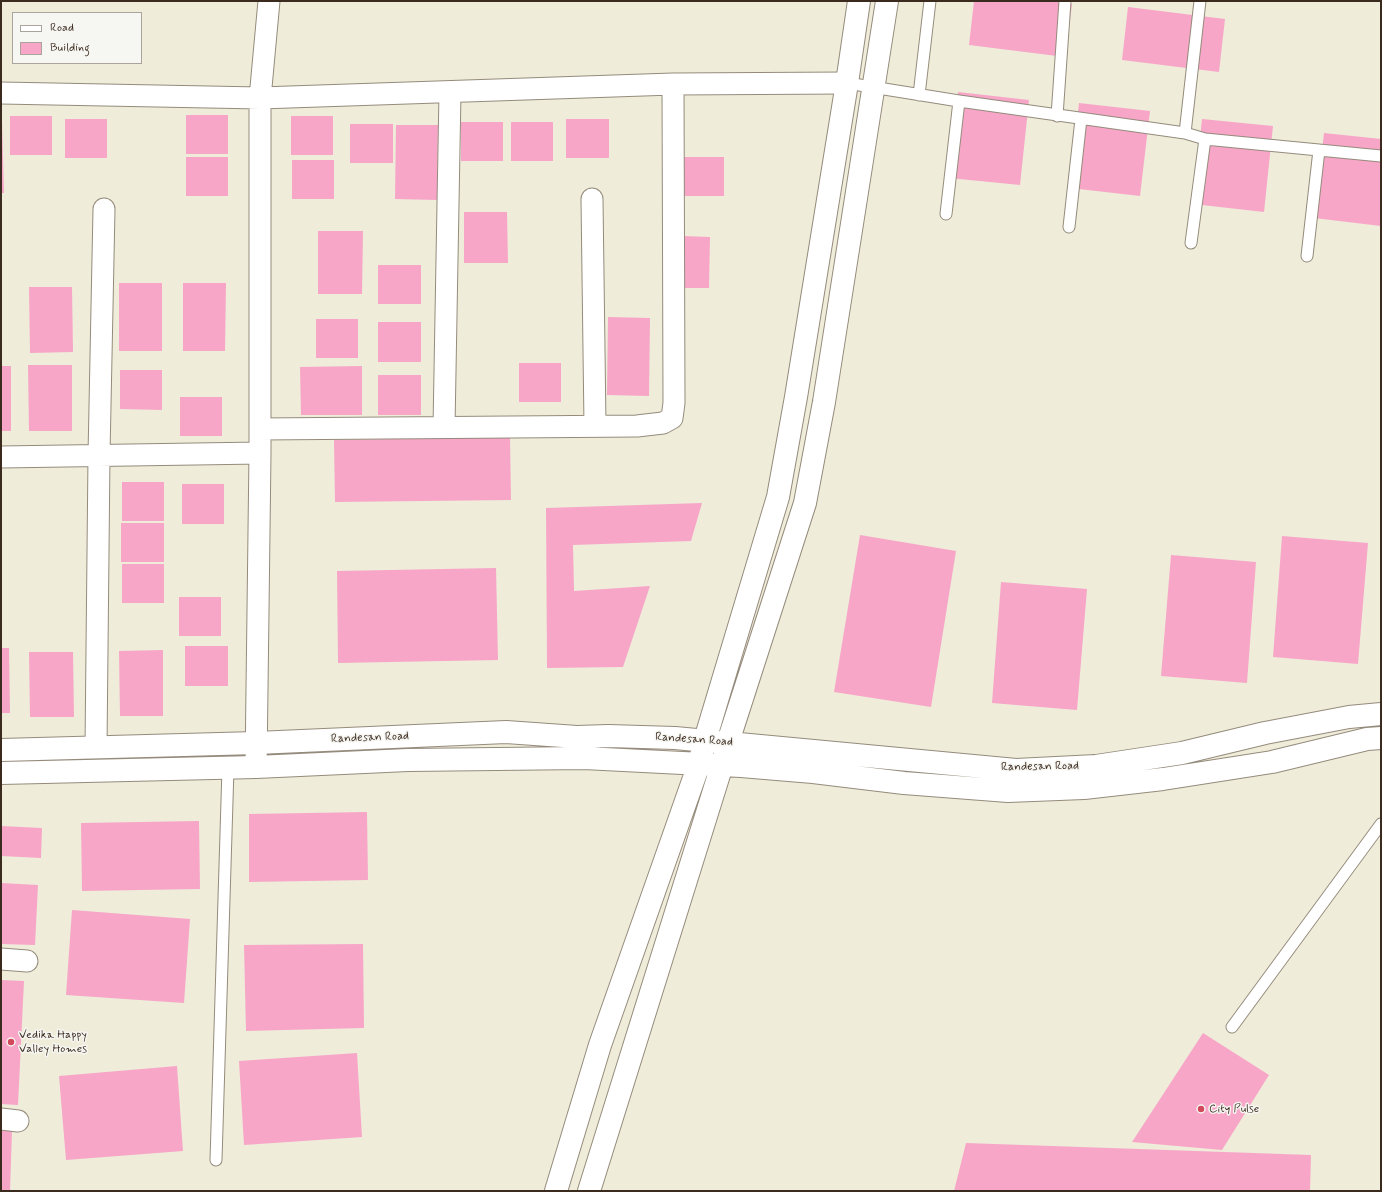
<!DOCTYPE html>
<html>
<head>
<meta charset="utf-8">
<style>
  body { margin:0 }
  #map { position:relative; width:1382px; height:1192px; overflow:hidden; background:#efecda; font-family:Mynerve,sans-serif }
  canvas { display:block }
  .frame { position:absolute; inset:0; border:2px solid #3b2a1e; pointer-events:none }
  .legend { position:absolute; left:12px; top:12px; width:130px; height:52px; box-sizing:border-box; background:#f6f6f2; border:1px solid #aba49d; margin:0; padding:5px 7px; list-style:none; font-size:12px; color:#3b2a1e }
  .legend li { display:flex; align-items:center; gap:8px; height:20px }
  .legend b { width:20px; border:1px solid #aba49d }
</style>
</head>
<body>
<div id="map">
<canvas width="1382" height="1192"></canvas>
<div class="frame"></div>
<ul class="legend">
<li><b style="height:5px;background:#fff"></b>Road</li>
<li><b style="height:11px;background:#f7a6c8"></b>Building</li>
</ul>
</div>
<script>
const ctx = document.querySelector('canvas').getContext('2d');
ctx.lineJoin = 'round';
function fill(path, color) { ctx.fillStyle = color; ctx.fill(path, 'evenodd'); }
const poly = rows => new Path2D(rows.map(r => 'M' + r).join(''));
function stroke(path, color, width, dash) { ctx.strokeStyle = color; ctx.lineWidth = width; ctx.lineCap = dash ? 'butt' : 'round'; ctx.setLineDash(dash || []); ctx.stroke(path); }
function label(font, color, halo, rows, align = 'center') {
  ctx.font = font + ' Mynerve,sans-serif'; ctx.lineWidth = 3; ctx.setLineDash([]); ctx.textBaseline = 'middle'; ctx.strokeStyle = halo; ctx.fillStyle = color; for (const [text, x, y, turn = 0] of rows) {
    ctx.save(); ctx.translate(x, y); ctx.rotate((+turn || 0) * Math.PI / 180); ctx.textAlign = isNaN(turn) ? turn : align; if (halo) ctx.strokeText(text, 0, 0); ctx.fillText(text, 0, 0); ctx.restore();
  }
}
const building = poly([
  [974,1,1049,1,1072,4,1065,57,969,45],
  [1128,7,1225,19,1219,72,1122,60],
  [958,92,1029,100,1020,185,949,178],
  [1079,103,1150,111,1140,196,1070,188],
  [186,115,228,115,228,154,186,154],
  [10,116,52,116,52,155,10,155],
  [291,116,333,116,333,155,291,155],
  [65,119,107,119,107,158,65,158],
  [566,119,609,119,609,158,566,158],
  [1202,119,1273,126,1264,212,1193,204],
  [1,121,2,121,4,193,1,193],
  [461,122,503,122,503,161,461,161],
  [511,122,553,122,553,161,511,161],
  [350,124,393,124,393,163,350,163],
  [396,125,438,125,437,200,395,199],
  [1324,133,1381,139,1381,226,1314,218],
  [186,157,228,157,228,196,186,196],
  [682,157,724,157,724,196,682,196],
  [292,160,334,160,334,199,292,199],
  [464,212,507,212,508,263,464,263],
  [318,231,363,231,362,294,318,294],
  [682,236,710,237,709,288,681,288],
  [378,265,421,265,421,304,378,304],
  [119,283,162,283,162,351,119,351],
  [183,283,226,283,225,351,183,351],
  [29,287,72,287,73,352,30,353],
  [608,317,650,318,649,396,607,395],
  [316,319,358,319,358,358,316,358],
  [378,322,421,322,421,362,378,362],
  [519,363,561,363,561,402,519,402],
  [28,365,72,365,72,431,29,431],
  [1,366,11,366,11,431,1,431],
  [362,366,362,415,301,415,300,367],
  [120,370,162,370,162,410,120,409],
  [378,375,421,375,421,415,378,415],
  [180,397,222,397,222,436,180,436],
  [510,437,511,500,335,502,334,440],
  [122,482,164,482,164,521,122,521],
  [182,484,224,484,224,524,182,524],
  [702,503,691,541,573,545,574,591,650,586,623,667,547,668,546,508],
  [121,523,164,523,164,562,121,562],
  [860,535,956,551,931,707,834,692],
  [1282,536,1368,543,1358,664,1273,657],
  [1171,555,1256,562,1247,683,1161,676],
  [122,564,164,564,164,603,122,603],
  [496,568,498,660,338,663,337,571],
  [1001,582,1087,589,1077,710,992,703],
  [179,597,221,597,221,636,179,636],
  [185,646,228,646,228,686,185,686],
  [1,648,9,648,10,713,1,713],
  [163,650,163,716,120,716,119,651],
  [29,652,73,652,74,717,30,717],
  [367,812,368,880,249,882,249,814],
  [199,821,200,889,82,891,81,823],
  [1,826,42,828,41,858,1,856],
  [1,883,38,885,35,945,1,944],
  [72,910,190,919,184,1003,66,995],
  [363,944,364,1028,246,1031,244,945],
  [1,980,24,981,18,1105,1,1104],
  [1203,1033,1269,1075,1222,1150,1132,1142],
  [357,1053,362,1137,244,1145,239,1061],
  [177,1066,183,1151,66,1160,59,1076],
  [1,1129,12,1130,10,1191,1,1191],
  [966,1143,1311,1155,1310,1191,954,1191]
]);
const service = poly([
  [847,83,959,101,1185,133,1205,139,1381,156],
  [919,95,930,1],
  [1057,116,1065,1],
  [1185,133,1200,1],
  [946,214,959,101],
  [1069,227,1081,119],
  [1191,243,1205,139],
  [1307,256,1319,150],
  [1232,1027,1381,824],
  [216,1160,228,768]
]);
const minor = poly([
  [1,93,260,98,269,1],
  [592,199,595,426],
  [444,427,450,92],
  [260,429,637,426,663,423,672,418,674,403,673,84],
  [1,457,260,453],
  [96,747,99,455,104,209],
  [256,767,260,453,260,98,673,84,847,83],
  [1,959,27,961],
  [1,1119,18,1121]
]);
const tertiary = poly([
  [1,750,256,743,506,732,577,737,608,736,675,738,1016,770,1096,766,1182,753,1265,733,1349,717,1381,714],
  [1,773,256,767,408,760,584,758,741,766,813,772,904,783,1008,791,1084,788,1163,779,1272,762,1367,739,1381,738],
  [556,1191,600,1045,699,764,705,740,778,497,796,397,847,83,859,1],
  [589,1191,722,765,728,742,805,503,824,402,887,1]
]);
const markers = [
  [11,1042,4,"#d1495b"],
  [1201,1109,4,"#d1495b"]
];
const streetNames = [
  ["Randesan Road",370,738,-2],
  ["Randesan Road",694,740,4],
  ["Randesan Road",1040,767,-1]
];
const poiNames = [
  ["Vedika Happy",19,1035],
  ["Valley Homes",19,1049],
  ["City Pulse",1209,1109]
];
fill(building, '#f7a6c8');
stroke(service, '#958b7c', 13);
stroke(minor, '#958b7c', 23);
stroke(tertiary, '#958b7c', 24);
stroke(service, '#fff', 11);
stroke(minor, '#fff', 21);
stroke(tertiary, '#fff', 22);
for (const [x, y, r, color] of markers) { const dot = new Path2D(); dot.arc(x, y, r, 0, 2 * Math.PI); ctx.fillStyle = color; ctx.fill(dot); stroke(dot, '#f6f6f2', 1.5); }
label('12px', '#3b2a1e', '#f6f6f2', streetNames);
label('12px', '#3b2a1e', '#f6f6f2', poiNames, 'left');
</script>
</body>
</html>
